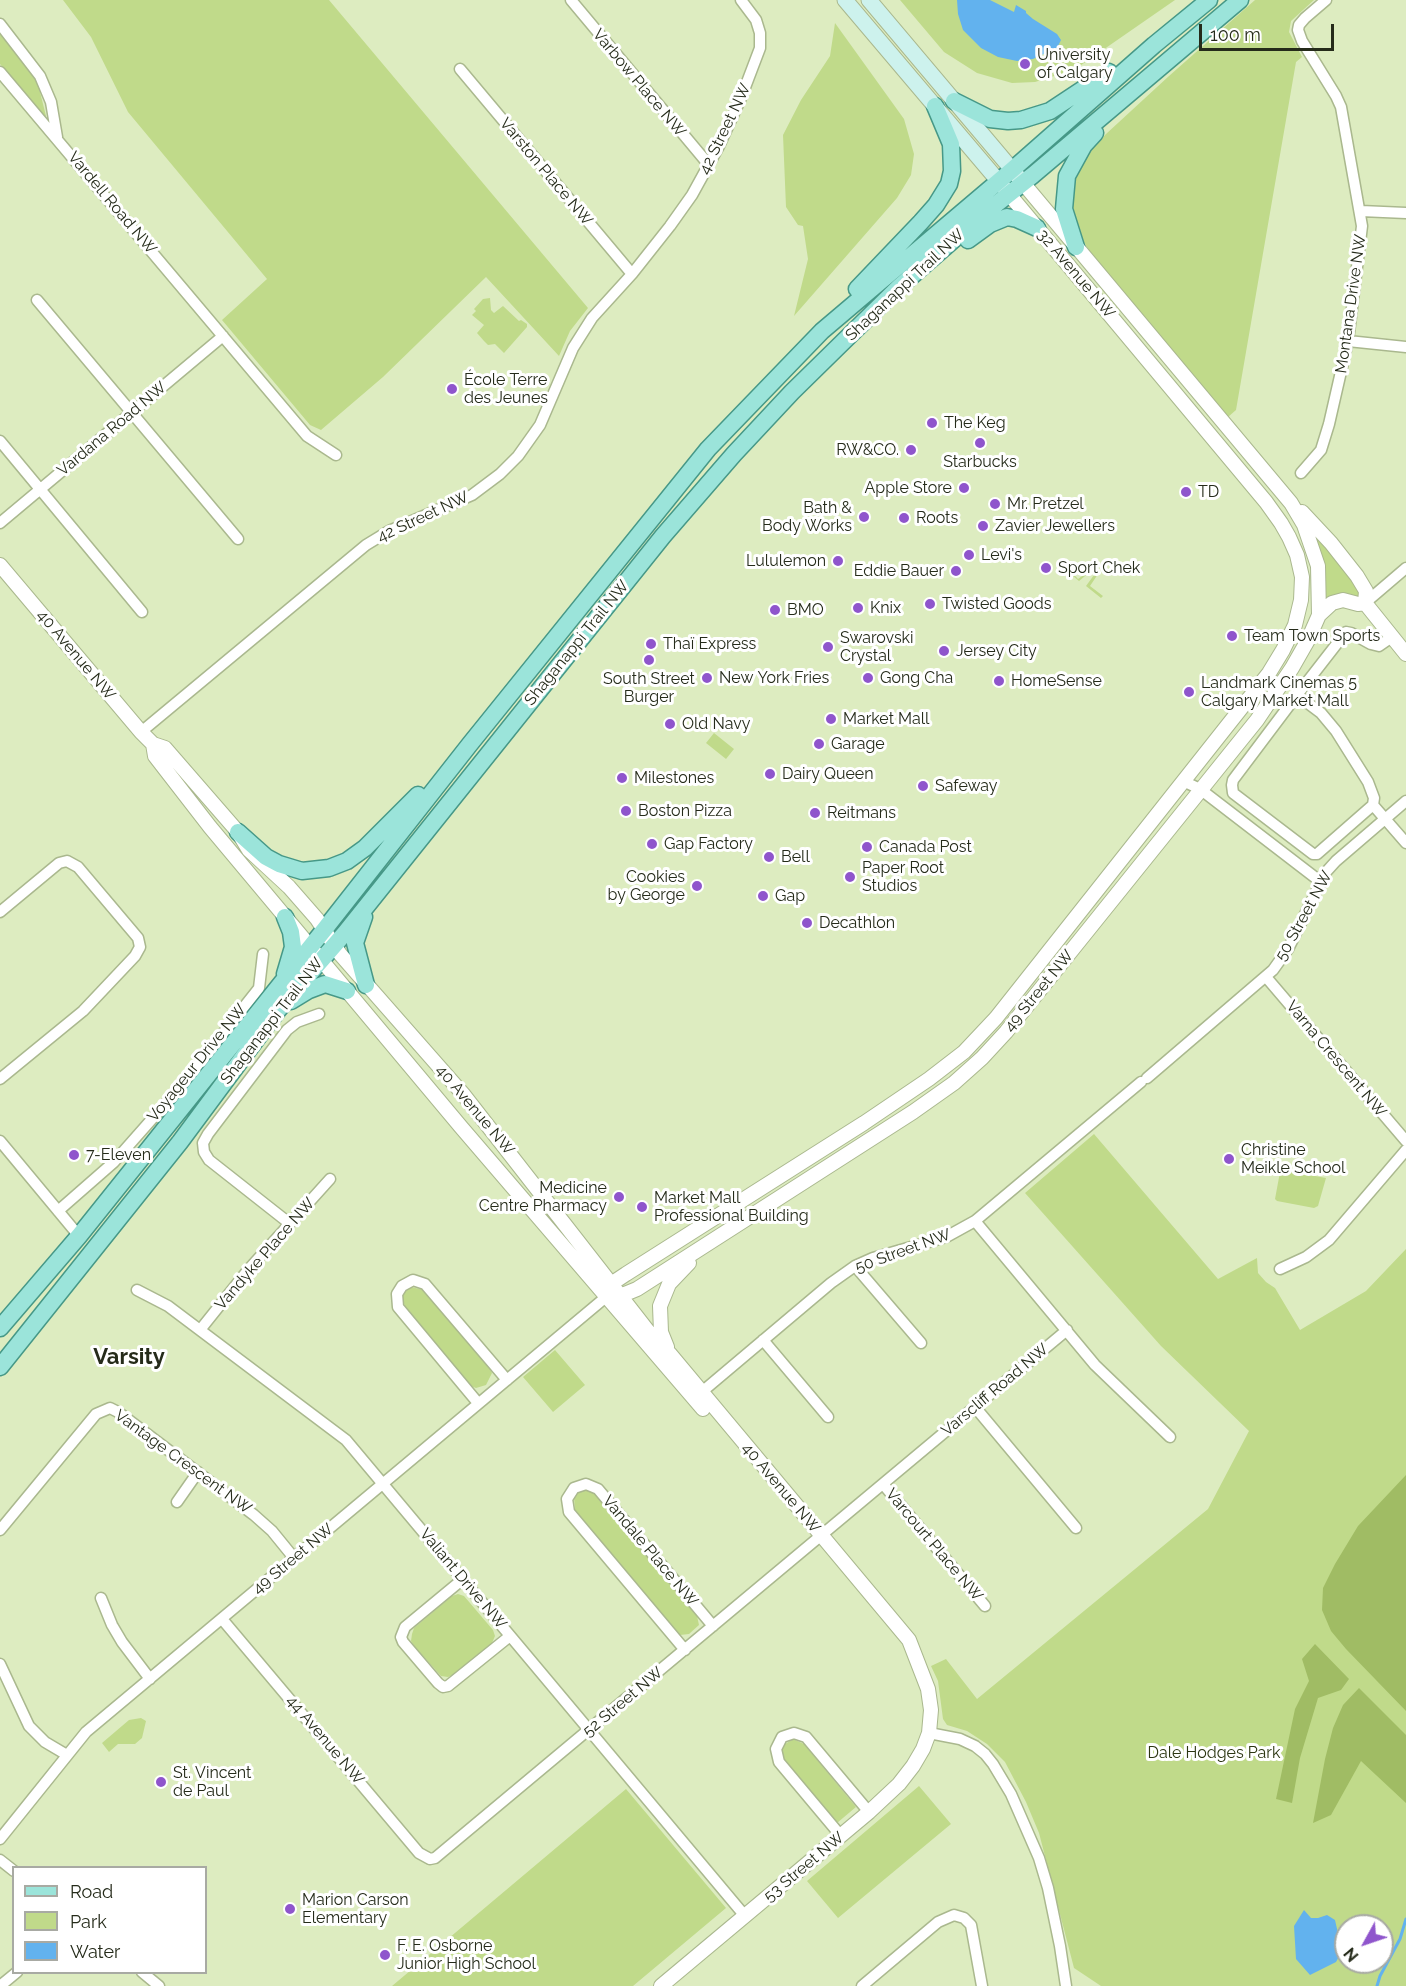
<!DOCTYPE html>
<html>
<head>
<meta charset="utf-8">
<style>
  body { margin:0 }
  #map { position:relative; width:1406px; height:1986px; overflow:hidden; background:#ddecc0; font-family:Raleway,sans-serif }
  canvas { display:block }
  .legend { position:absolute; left:12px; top:1866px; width:195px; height:108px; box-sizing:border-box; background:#fff; border:2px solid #a8aaa3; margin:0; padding:8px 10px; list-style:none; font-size:18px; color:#252b1a }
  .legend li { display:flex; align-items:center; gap:12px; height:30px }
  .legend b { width:30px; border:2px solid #a8aaa3 }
  .north { position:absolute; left:1334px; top:1914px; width:60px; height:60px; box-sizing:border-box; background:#fff; border:2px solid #a8aaa3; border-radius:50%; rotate:230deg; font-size:16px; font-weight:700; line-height:24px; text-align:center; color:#252b1a }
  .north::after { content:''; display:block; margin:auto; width:21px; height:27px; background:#8f55cc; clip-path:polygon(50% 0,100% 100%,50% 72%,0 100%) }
  .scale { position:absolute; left:1199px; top:24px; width:135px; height:27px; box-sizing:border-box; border:3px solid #252b1a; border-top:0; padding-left:8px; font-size:18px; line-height:21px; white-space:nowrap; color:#252b1a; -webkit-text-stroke:4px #fff; paint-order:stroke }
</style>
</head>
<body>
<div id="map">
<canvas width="1406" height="1986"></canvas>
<ul class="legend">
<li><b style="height:8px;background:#9be4da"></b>Road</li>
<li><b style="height:16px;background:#c0da8a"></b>Park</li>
<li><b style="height:16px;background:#62b2ee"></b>Water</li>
</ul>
<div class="north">N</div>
<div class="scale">100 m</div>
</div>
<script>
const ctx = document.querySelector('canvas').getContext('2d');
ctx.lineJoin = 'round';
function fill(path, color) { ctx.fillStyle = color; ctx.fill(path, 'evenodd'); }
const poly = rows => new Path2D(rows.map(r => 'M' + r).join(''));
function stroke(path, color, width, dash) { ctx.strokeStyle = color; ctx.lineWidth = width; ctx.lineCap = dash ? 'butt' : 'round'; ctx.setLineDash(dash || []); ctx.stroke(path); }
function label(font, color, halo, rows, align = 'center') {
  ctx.font = font + ' Raleway,sans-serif'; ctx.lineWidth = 6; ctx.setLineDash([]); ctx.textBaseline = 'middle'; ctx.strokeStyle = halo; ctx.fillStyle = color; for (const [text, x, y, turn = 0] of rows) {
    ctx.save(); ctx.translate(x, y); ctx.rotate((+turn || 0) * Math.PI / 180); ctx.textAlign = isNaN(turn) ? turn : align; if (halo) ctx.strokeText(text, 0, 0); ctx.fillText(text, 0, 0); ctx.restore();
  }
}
const green = poly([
  [63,0,329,0,588,308,570,331,559,356,486,277,383,377,321,430,310,425,222,320,267,279,128,112,91,37],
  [900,0,1175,0,1074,70,1035,82,1012,83,977,73,944,52],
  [1255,0,1314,0,1291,21,1289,32,1302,57,1296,62,1236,410,1228,417,1099,265,1081,238,1070,208,1072,184,1083,159,1106,134,1169,76],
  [835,23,904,119,914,154,911,175,897,198,794,316,808,259,803,226,798,225,786,207,783,135,801,100,830,56],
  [0,34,31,71,38,84,46,116,43,116,0,64],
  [490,298,491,310,494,313,503,306,519,321,521,320,527,324,527,327,504,353,495,344,488,345,484,341,477,333,484,325,472,315,476,311,474,309,483,299],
  [1316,536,1354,583,1361,596,1357,600,1325,600,1325,573],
  [1092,569,1098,574,1090,586,1103,596,1101,598,1086,586,1094,575,1090,572,1079,581,1067,571,1070,570,1078,579],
  [714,733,734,749,726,759,706,743],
  [1094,1134,1218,1279,1257,1258,1258,1273,1266,1282,1275,1288,1300,1330,1366,1291,1406,1249,1406,1986,1101,1986,1074,1968,1039,1833,1026,1802,1005,1762,987,1744,967,1731,947,1725,943,1719,938,1681,931,1666,946,1659,977,1699,1208,1509,1249,1431,1161,1346,1025,1193],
  [1346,1926,1382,1926,1382,1962,1346,1962],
  [1283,1170,1326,1178,1318,1206,1314,1208,1277,1201,1275,1199,1280,1172],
  [411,1287,424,1290,490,1369,492,1373,486,1385,476,1388,471,1386,405,1307,402,1297,407,1289],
  [555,1350,585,1385,553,1412,523,1377],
  [581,1490,590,1491,594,1493,697,1616,699,1625,689,1634,680,1635,575,1510,574,1497],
  [458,1594,464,1596,493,1630,495,1636,492,1643,455,1674,448,1677,441,1676,415,1647,411,1641,412,1634,414,1628,452,1596],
  [141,1718,146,1721,142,1738,135,1744,118,1744,109,1752,102,1743,129,1720],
  [793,1739,804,1744,856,1807,837,1823,784,1760,781,1751,782,1746],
  [919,1786,951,1824,838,1918,807,1881],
  [626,1789,726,1908,633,1986,392,1986]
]);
const forest = poly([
  [1406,1475,1406,1711,1346,1649,1331,1631,1322,1610,1323,1588,1335,1564,1358,1526],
  [1315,1644,1349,1679,1341,1690,1318,1698,1300,1758,1292,1803,1276,1799,1295,1709,1309,1681,1302,1659],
  [1359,1688,1406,1735,1406,1803,1361,1761,1331,1815,1313,1823,1325,1759,1333,1728,1343,1705]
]);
const water = poly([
  [957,0,990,0,1014,12,1016,5,1026,11,1026,13,1033,19,1057,34,1061,40,1057,48,1033,59,1017,61,998,57,981,48,963,30,958,14],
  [1304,1910,1311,1918,1318,1918,1327,1915,1335,1920,1342,1951,1336,1962,1310,1975,1296,1959,1294,1926]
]);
const stream = poly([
  [1377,1986,1380,1976,1400,1939,1406,1919]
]);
const minor = poly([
  [571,0,709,165],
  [0,24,40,76,51,102,57,137],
  [460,69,632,274],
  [0,72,307,436,336,455],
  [1361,211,1406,213],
  [37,300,238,539],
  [1348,341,1406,347],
  [0,441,142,612],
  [1301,473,1321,450,1329,424,1348,341,1362,226,1341,107,1336,96,1302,41,1298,30,1299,25,1305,18,1326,0],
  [0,523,223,336],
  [1365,603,1406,568],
  [1392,637,1379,646,1371,644,1351,633,1346,632,1297,695,1321,713,1336,731,1368,782,1374,798,1373,805,1406,843],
  [1297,695,1233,780,1232,785,1233,793,1313,854,1317,854,1373,805],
  [141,732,366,545,389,531,472,495,500,474,518,456,540,425,573,348,592,318,632,274,670,226,692,195,719,146,741,98,760,48,760,33,756,20,741,0],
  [1183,781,1200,789,1321,882],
  [0,912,59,863,67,861,78,867,138,938,140,947,135,956,83,1011,0,1079],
  [1266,977,1406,1141],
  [1147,1078,1273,970,1288,949,1326,872,1336,861,1406,801],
  [0,1141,79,1236],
  [58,1211,114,1162,182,1085,259,988,263,954],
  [975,1221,1095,1365,1170,1437],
  [289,1223,209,1160,204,1152,203,1143,208,1134,287,1030,297,1022,319,1014],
  [855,1266,921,1343],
  [1280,1269,1306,1257,1329,1240,1406,1150],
  [137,1290,168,1306,346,1440,745,1916],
  [200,1330,248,1270,330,1179],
  [763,1340,828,1417],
  [697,1396,831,1283,855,1266,873,1258,946,1237,975,1221,1141,1082],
  [478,1403,398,1307,397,1294,402,1286,413,1280,425,1284,507,1380],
  [975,1407,1076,1528],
  [883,1484,985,1606],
  [177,1502,198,1472],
  [0,1530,96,1414,110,1408,118,1412,254,1515,272,1531,294,1558],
  [463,1579,405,1627,401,1637,403,1642,438,1683,443,1687,448,1686,510,1636],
  [101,1598,112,1625,122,1642,150,1679],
  [222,1619,419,1853,430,1859,435,1858,1067,1330],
  [685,1650,569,1512,567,1499,574,1488,586,1484,598,1489,713,1626],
  [0,1664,29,1726,45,1742,67,1755],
  [929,1733,960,1739,975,1746,985,1754,993,1764,1011,1794,1039,1858,1048,1888,1060,1946,1066,1986],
  [841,1836,779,1762,776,1749,782,1737,794,1733,806,1737,869,1812],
  [0,1839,86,1732,606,1297],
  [0,1860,14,1871],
  [142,1972,159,1986],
  [0,1986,17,1972],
  [862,1986,938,1922,954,1915,964,1918,971,1925,982,1986]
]);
const tertiary = poly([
  [1302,512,1331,543,1357,576,1366,591,1365,603,1406,654],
  [0,565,141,732,153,744,165,748,238,832,249,850,289,887,317,919,340,954,463,1094,651,1335,670,1354,909,1640,928,1689,931,1710,929,1733,923,1749,913,1766,899,1784,869,1812,661,1986],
  [1319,615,1332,603,1343,600,1358,604,1365,603],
  [153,744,155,756,210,827,461,1127,703,1409],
  [608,1291,611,1284,626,1274,864,1123,929,1079,964,1052,996,1018,1269,673,1283,650,1295,625,1301,600,1302,577,1297,555,1289,537,1281,523,1266,502,1008,193],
  [606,1297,620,1296,637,1289,913,1112,954,1083,982,1058,1006,1032,1257,720,1292,668,1308,640,1319,615,1318,566,1304,525,1291,503,1023,183],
  [667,1347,661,1332,660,1306,669,1284,689,1263]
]);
const secondary = poly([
  [845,0,1006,190],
  [869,0,1020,179]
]);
const primary = poly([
  [954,101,990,119,1008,121,1021,120,1050,111,1109,72],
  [968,240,990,224,1007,217,1017,219,1037,228],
  [1076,247,1064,209,1067,176,1084,145,1095,133],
  [857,289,921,222,936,205,949,184,952,171,951,144,935,106],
  [238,832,266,857,279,864,302,871,329,868,347,861,365,848,418,795],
  [364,917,355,943,366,985],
  [285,974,293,947,291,932,285,917],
  [291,1001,309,990,325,984,347,991],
  [0,1328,79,1236,324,930,470,744,708,449,822,331,1012,170,1154,45,1209,0],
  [0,1367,180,1142,278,1010,345,933,663,536,734,454,792,392,899,287,975,221,1033,175,1240,0]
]);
const markers = [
  [1025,64,6,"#8f55cc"],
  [452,389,6,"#8f55cc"],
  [932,423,6,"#8f55cc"],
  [980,443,6,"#8f55cc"],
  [911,450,6,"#8f55cc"],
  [964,488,6,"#8f55cc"],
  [1186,492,6,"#8f55cc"],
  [995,504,6,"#8f55cc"],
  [864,517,6,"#8f55cc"],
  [904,518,6,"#8f55cc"],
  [983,526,6,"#8f55cc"],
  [969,555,6,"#8f55cc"],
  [838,561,6,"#8f55cc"],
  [1046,568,6,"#8f55cc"],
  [956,571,6,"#8f55cc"],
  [930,604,6,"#8f55cc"],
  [858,608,6,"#8f55cc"],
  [775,610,6,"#8f55cc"],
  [1232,636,6,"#8f55cc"],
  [651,644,6,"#8f55cc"],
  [828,647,6,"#8f55cc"],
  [944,651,6,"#8f55cc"],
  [649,660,6,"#8f55cc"],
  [707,678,6,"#8f55cc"],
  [868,678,6,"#8f55cc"],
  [999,681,6,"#8f55cc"],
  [1189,692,6,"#8f55cc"],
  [831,719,6,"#8f55cc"],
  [670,724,6,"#8f55cc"],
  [819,744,6,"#8f55cc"],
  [770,774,6,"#8f55cc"],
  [622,778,6,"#8f55cc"],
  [923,786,6,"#8f55cc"],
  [626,811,6,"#8f55cc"],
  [815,813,6,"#8f55cc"],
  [652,844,6,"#8f55cc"],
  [867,847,6,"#8f55cc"],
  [769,857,6,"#8f55cc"],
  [850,877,6,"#8f55cc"],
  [697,886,6,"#8f55cc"],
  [763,896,6,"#8f55cc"],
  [807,923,6,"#8f55cc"],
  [74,1155,6,"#8f55cc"],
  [1229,1159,6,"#8f55cc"],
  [619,1197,6,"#8f55cc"],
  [642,1207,6,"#8f55cc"],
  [161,1782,6,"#8f55cc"],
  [290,1909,6,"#8f55cc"],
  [385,1955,6,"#8f55cc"]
];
const poiNames = [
  ["University",1037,55],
  ["of Calgary",1037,73],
  ["École Terre",464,380],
  ["des Jeunes",464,398],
  ["The Keg",944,423],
  ["RW&CO.",899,450,"right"],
  ["Starbucks",980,462,"center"],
  ["Apple Store",952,488,"right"],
  ["TD",1198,492],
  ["Mr. Pretzel",1007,504],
  ["Bath &",852,508,"right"],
  ["Body Works",852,526,"right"],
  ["Roots",916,518],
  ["Zavier Jewellers",995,526],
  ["Levi's",981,555],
  ["Lululemon",826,561,"right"],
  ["Sport Chek",1058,568],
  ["Eddie Bauer",944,571,"right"],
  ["Twisted Goods",942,604],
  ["Knix",870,608],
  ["BMO",787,610],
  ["Team Town Sports",1244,636],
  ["Swarovski",840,638],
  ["Crystal",840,656],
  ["Thaï Express",663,644],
  ["Jersey City",956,651],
  ["New York Fries",719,678],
  ["Gong Cha",880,678],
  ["South Street",649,679,"center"],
  ["Burger",649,697,"center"],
  ["HomeSense",1011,681],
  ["Landmark Cinemas 5",1201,683],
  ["Calgary Market Mall",1201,701],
  ["Market Mall",843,719],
  ["Old Navy",682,724],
  ["Garage",831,744],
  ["Dairy Queen",782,774],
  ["Milestones",634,778],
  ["Safeway",935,786],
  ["Boston Pizza",638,811],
  ["Reitmans",827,813],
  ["Gap Factory",664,844],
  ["Canada Post",879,847],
  ["Bell",781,857],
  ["Paper Root",862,868],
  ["Studios",862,886],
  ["Cookies",685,877,"right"],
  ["by George",685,895,"right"],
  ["Gap",775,896],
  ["Decathlon",819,923],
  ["Christine",1241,1150],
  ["Meikle School",1241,1168],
  ["7-Eleven",86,1155],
  ["Medicine",607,1188,"right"],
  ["Centre Pharmacy",607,1206,"right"],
  ["Market Mall",654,1198],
  ["Professional Building",654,1216],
  ["St. Vincent",173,1773],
  ["de Paul",173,1791],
  ["Marion Carson",302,1900],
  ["Elementary",302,1918],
  ["F. E. Osborne",397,1946],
  ["Junior High School",397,1964]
];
const streetNames = [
  ["Varbow Place NW",639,83,50],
  ["42 Street NW",725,129,-64],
  ["Varston Place NW",546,172,50],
  ["Vardell Road NW",112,203,50],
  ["32 Avenue NW",1076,274,50],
  ["Shaganappi Trail NW",905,285,-43],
  ["Montana Drive NW",1351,304,-82],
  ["Vardana Road NW",112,429,-40],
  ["42 Street NW",423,517,-25],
  ["Shaganappi Trail NW",577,643,-51],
  ["40 Avenue NW",76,655,50],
  ["50 Street NW",1304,916,-61],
  ["49 Street NW",1039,991,-51],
  ["Shaganappi Trail NW",272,1021,-52],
  ["Varna Crescent NW",1336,1059,50],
  ["Voyageur Drive NW",197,1063,-51],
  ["40 Avenue NW",475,1110,50],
  ["50 Street NW",903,1251,-20],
  ["Vandyke Place NW",265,1254,-49],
  ["Varscliff Road NW",995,1390,-40],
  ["Vantage Crescent NW",183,1462,36],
  ["40 Avenue NW",781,1488,50],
  ["Varcourt Place NW",934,1545,50],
  ["Vandale Place NW",650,1551,50],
  ["49 Street NW",293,1559,-40],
  ["Valiant Drive NW",463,1579,50],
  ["52 Street NW",623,1702,-40],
  ["44 Avenue NW",325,1740,50],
  ["53 Street NW",804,1867,-40]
];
const parkNames = [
  ["Dale Hodges Park",1214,1753]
];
const districtNames = [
  ["Varsity",129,1357]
];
fill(green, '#c0da8a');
fill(forest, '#a0bc64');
fill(water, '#62b2ee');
stroke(stream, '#62b2ee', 3);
stroke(minor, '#aab88e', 13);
stroke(tertiary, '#aab88e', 16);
stroke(secondary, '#aab88e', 17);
stroke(primary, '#469887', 19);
stroke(minor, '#fff', 10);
stroke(tertiary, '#fff', 14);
stroke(secondary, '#cdf2ed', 15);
stroke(primary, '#9be4da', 16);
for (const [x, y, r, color] of markers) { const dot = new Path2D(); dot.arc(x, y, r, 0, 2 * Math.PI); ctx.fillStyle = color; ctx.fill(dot); stroke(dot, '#fff', 2); }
label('16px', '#252b1a', '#fff', poiNames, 'left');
label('16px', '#252b1a', '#fff', streetNames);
label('16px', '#2c3612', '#fff', parkNames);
label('bold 22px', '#252b1a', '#fff', districtNames);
</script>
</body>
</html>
